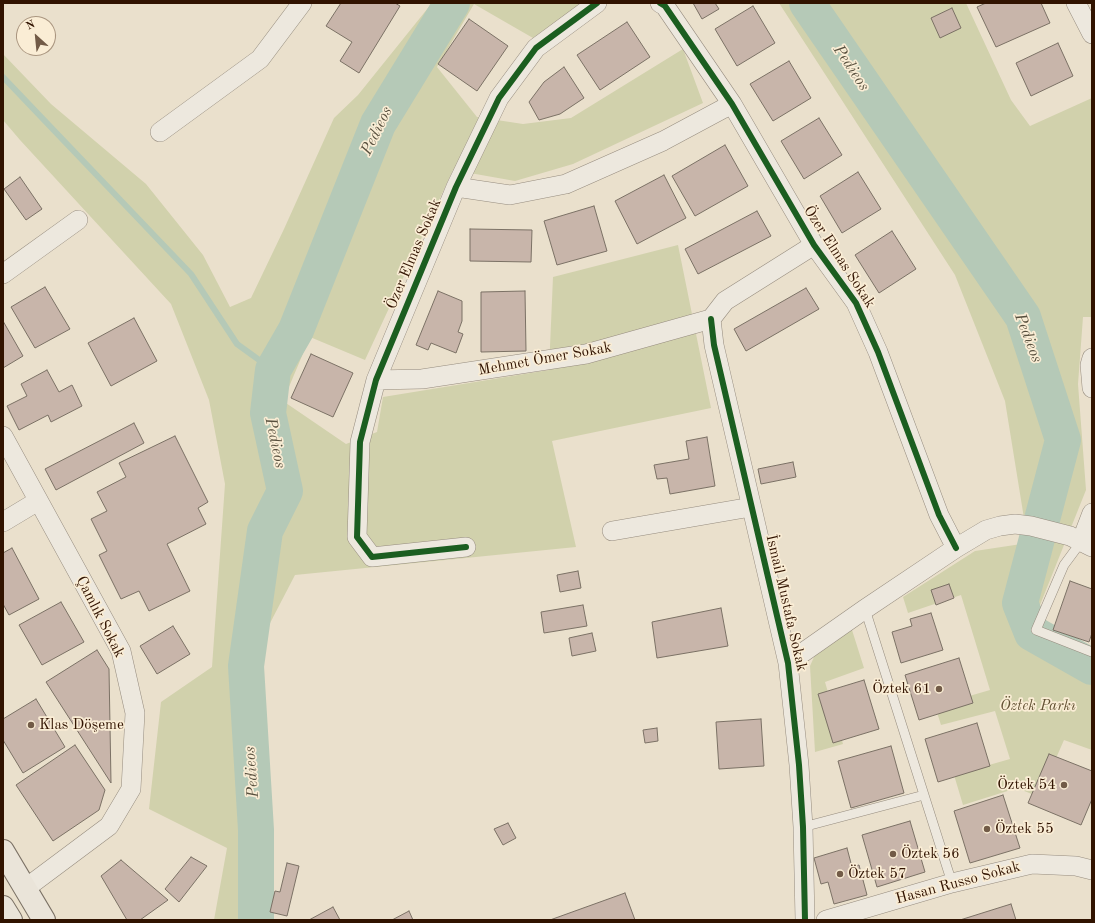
<!DOCTYPE html>
<html>
<head>
<meta charset="utf-8">
<style>
  body { margin:0 }
  #map { position:relative; width:1095px; height:923px; overflow:hidden; background:#eae0cc; font-family:"Old Standard TT",serif }
  canvas { display:block }
  .frame { position:absolute; inset:0; border:4px solid #311300; pointer-events:none }
  .north { position:absolute; left:16px; top:16px; width:40px; height:40px; box-sizing:border-box; background:#faedd5; border:1px solid #aa9680; border-radius:50%; rotate:333deg; font-size:11px; font-weight:700; line-height:16px; text-align:center; color:#311300 }
  .north::after { content:''; display:block; margin:auto; width:14px; height:18px; background:#725b47; clip-path:polygon(50% 0,100% 100%,50% 72%,0 100%) }
</style>
</head>
<body>
<div id="map">
<canvas width="1095" height="923"></canvas>
<div class="frame"></div>
<div class="north">N</div>
</div>
<script>
const ctx = document.querySelector('canvas').getContext('2d');
ctx.lineJoin = 'round';
function fill(path, color) { ctx.fillStyle = color; ctx.fill(path, 'evenodd'); }
const poly = rows => new Path2D(rows.map(r => 'M' + r).join(''));
function stroke(path, color, width, dash) { ctx.strokeStyle = color; ctx.lineWidth = width; ctx.lineCap = dash ? 'butt' : 'round'; ctx.setLineDash(dash || []); ctx.stroke(path); }
function label(font, color, halo, rows, align = 'center') {
  ctx.font = font + ' "Old Standard TT",serif'; ctx.lineWidth = 3.5; ctx.setLineDash([]); ctx.textBaseline = 'middle'; ctx.strokeStyle = halo; ctx.fillStyle = color; for (const [text, x, y, turn = 0] of rows) {
    ctx.save(); ctx.translate(x, y); ctx.rotate((+turn || 0) * Math.PI / 180); ctx.textAlign = isNaN(turn) ? turn : align; if (halo) ctx.strokeText(text, 0, 0); ctx.fillText(text, 0, 0); ctx.restore();
  }
}
const green = poly([
  [432,3,583,3,533,38,474,4,437,67,477,117,523,124,571,118,683,49,703,103,573,164,515,181,453,170,365,360,310,337,283,401,346,444,377,432,383,397,549,370,553,277,678,245,711,408,552,441,576,547,295,575,255,652,272,920,214,920,227,848,149,809,161,702,212,667,225,484,209,400,171,304,20,140,3,120,3,54,51,104,146,184,203,255,230,307,251,298,284,229,334,118,358,95],
  [779,3,966,3,1011,100,1030,126,1092,98,1092,317,1083,317,1078,384,1086,490,1032,625,1092,661,1092,750,1064,740,1039,797,1017,788,963,805,954,775,1010,759,995,711,941,725,935,706,990,690,961,595,908,613,903,597,975,551,1028,543,1005,401,955,275],
  [852,630,864,668,825,682,843,744,815,752,810,666,814,657,822,648]
]);
const stream = poly([
  [3,77,191,274,237,344,273,370]
]);
const river = poly([
  [807,3,1023,317,1063,440,1020,603,1032,633,1092,667],
  [256,920,256,830,246,666,265,531,285,491,268,413,273,370,296,330,378,124,452,3]
]);
const building = poly([
  [341,3,395,3,400,6,359,73,340,61,352,42,326,26,341,3],
  [693,3,715,3,719,9,702,19,693,3],
  [986,3,1041,3,1050,23,996,47,977,7,986,3],
  [753,6,775,43,737,66,715,29,753,6],
  [952,8,961,28,940,38,931,18,952,8],
  [469,19,508,46,477,91,438,64,469,19],
  [627,22,650,57,600,90,577,55,627,22],
  [1058,43,1073,76,1031,96,1016,63,1058,43],
  [789,61,811,98,773,121,750,84,789,61],
  [564,67,584,98,560,114,539,120,529,102,544,82,564,67],
  [819,118,842,155,804,179,781,141,819,118],
  [725,145,748,186,695,216,672,176,725,145],
  [858,172,881,209,842,233,820,196,858,172],
  [664,175,686,218,637,244,615,201,664,175],
  [20,177,42,209,26,220,4,189,20,177],
  [594,206,607,251,557,265,544,221,594,206],
  [757,211,771,236,698,274,685,249,757,211],
  [470,229,532,230,531,262,470,261,470,229],
  [892,231,916,269,879,293,855,255,892,231],
  [45,287,70,329,35,348,11,307,45,287],
  [806,288,819,309,746,351,734,329,806,288],
  [438,291,462,301,462,321,458,332,463,334,456,353,431,343,428,350,416,345,438,291],
  [525,291,526,351,481,352,481,292,525,291],
  [134,318,157,361,111,386,88,343,134,318],
  [3,321,23,356,3,368,3,321],
  [311,354,353,373,333,417,291,398,311,354],
  [47,370,59,392,72,385,82,406,51,422,48,415,19,430,7,406,27,396,21,384,47,370],
  [134,423,144,443,56,490,45,469,134,423],
  [175,436,208,502,198,508,206,524,167,544,190,591,149,611,139,591,121,599,99,555,107,551,91,519,107,511,97,492,126,477,119,463,175,436],
  [707,437,715,486,670,494,667,478,657,479,654,465,689,459,686,441,707,437],
  [793,462,796,477,761,484,758,469,793,462],
  [12,548,39,599,9,615,3,604,3,553,12,548],
  [578,571,581,588,560,592,557,575,578,571],
  [1070,581,1092,589,1092,633,1089,642,1053,630,1070,581],
  [949,584,954,598,936,605,931,590,949,584],
  [61,602,84,642,42,665,19,625,61,602],
  [583,605,587,626,544,633,541,612,583,605],
  [721,608,728,646,657,658,652,622,721,608],
  [931,613,943,650,901,663,892,632,912,626,910,619,931,613],
  [173,626,190,654,157,674,140,646,173,626],
  [592,633,596,651,572,656,569,638,592,633],
  [97,650,109,669,111,783,46,682,97,650],
  [959,658,973,703,919,720,905,675,959,658],
  [864,680,879,729,833,743,818,694,864,680],
  [36,699,65,747,23,773,3,740,3,719,36,699],
  [761,719,764,766,719,769,716,722,761,719],
  [977,723,990,766,938,782,925,739,977,723],
  [657,728,658,741,645,743,643,730,657,728],
  [75,745,105,790,99,810,53,841,16,785,75,745],
  [891,746,904,793,851,808,838,761,891,746],
  [1049,754,1092,771,1092,799,1081,825,1028,803,1049,754],
  [1003,795,1020,848,970,863,954,811,1003,795],
  [910,821,925,872,877,887,862,835,910,821],
  [508,823,516,838,503,845,494,829,508,823],
  [847,848,852,867,859,865,867,895,834,904,828,882,821,884,814,858,847,848],
  [191,857,207,866,179,902,165,889,191,857],
  [121,860,168,900,140,920,127,920,101,876,121,860],
  [287,863,299,866,287,916,270,912,275,891,280,892,287,863],
  [625,893,635,920,550,920,625,893],
  [1011,904,1016,920,960,920,1011,904],
  [333,907,340,920,309,920,333,907],
  [409,911,413,920,392,920,409,911]
]);
const lane = poly([
  [1081,542,1064,565,1036,630,1092,652],
  [865,609,952,883],
  [803,827,924,795]
]);
const street = poly([
  [660,3,665,6,732,104,814,245,856,303,878,352,939,515,956,548],
  [1076,3,1092,34],
  [160,132,260,59,302,3],
  [456,187,510,195,566,184,663,141,732,104],
  [3,274,78,220],
  [711,319,714,345,788,663,799,765,803,827,805,920],
  [711,319,725,301,814,245],
  [1092,358,1090,365,1092,388],
  [376,380,422,379,586,354,711,319],
  [3,436,121,651,135,713,131,789,109,826,26,888],
  [3,522,38,501],
  [612,531,751,507],
  [1081,542,1092,513],
  [466,547,372,557,357,537,360,442,376,380,456,187,499,98,536,48,597,3],
  [788,663,865,609,956,548,986,530,1000,526,1015,524,1031,526,1070,536,1092,547],
  [826,920,952,883,1032,864,1076,866,1092,870]
]);
const primary = poly([
  [3,851,44,920],
  [3,907,11,920]
]);
const cycleway = poly([
  [660,3,665,6,732,104,814,245,856,303,878,352,939,515,956,548],
  [711,319,714,345,788,663,799,765,803,827,805,920],
  [466,547,372,557,357,537,360,442,376,380,456,187,499,98,536,48,597,3]
]);
const markers = [
  [939,689,4,"#725b47"],
  [31,725,4,"#725b47"],
  [1064,785,4,"#725b47"],
  [987,829,4,"#725b47"],
  [893,854,4,"#725b47"],
  [840,874,4,"#725b47"]
];
const streetNames = [
  ["Özer Elmas Sokak",414,254,-67],
  ["Özer Elmas Sokak",839,257,57],
  ["Mehmet Ömer Sokak",545,359,-10],
  ["İsmail Mustafa Sokak",786,603,77],
  ["Çamlık Sokak",100,617,63],
  ["Hasan Russo Sokak",958,883,-15]
];
const poiNames = [
  ["Öztek 61",931,689,"right"],
  ["Klas Döşeme",39,725],
  ["Öztek 54",1056,785,"right"],
  ["Öztek 55",995,829],
  ["Öztek 56",901,854],
  ["Öztek 57",848,874]
];
const parkNames = [
  ["Öztek Parkı",1038,706]
];
const waterNames = [
  ["Pedieos",851,68,56],
  ["Pedieos",377,131,-64],
  ["Pedieos",1028,338,69],
  ["Pedieos",275,443,78],
  ["Pedieos",252,772,-94]
];
fill(green, '#d1d1ac');
stroke(stream, '#b5c9b7', 6);
stroke(river, '#b5c9b7', 36);
fill(building, '#c8b5aa');
stroke(building, '#7b7165', 1);
stroke(lane, '#968c7f', 10);
stroke(street, '#968c7f', 20);
stroke(primary, '#7b7165', 24);
stroke(lane, '#ede8de', 9);
stroke(street, '#ede8de', 19);
stroke(primary, '#eae4d9', 22);
stroke(cycleway, '#1b5e20', 6);
for (const [x, y, r, color] of markers) { const dot = new Path2D(); dot.arc(x, y, r, 0, 2 * Math.PI); ctx.fillStyle = color; ctx.fill(dot); stroke(dot, '#faedd5', 1.5); }
label('15px', '#311300', '#faedd5', streetNames);
label('15px', '#311300', '#faedd5', poiNames, 'left');
label('italic 15px', '#625133', '#faedd5', parkNames);
label('italic 16px', '#574f3d', '#faedd5', waterNames);
</script>
</body>
</html>
